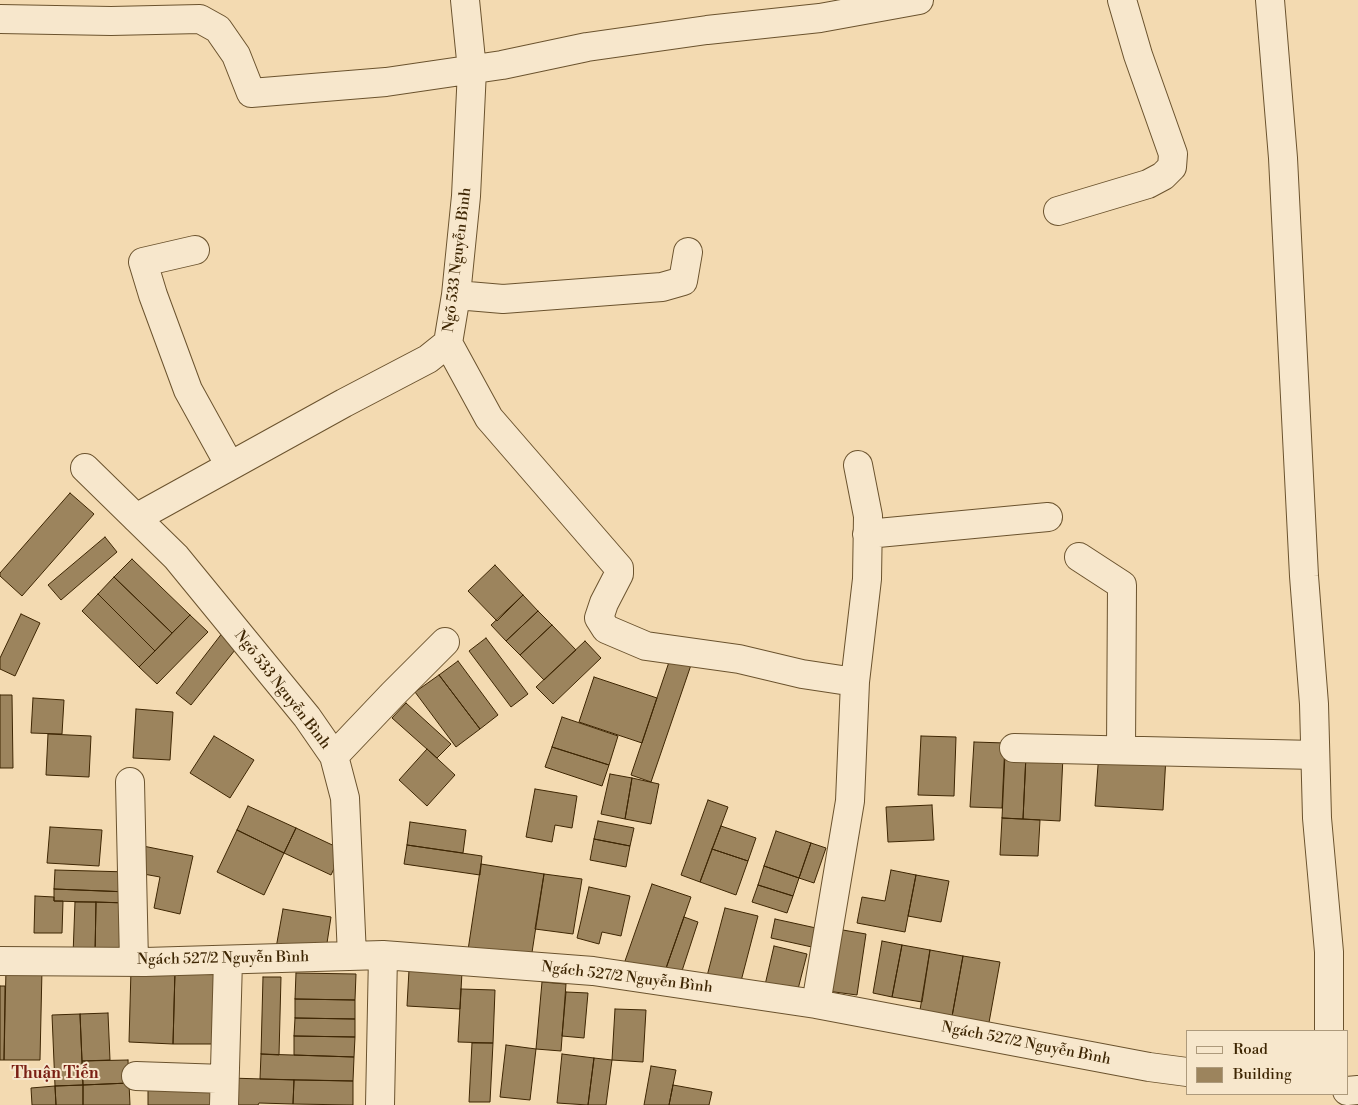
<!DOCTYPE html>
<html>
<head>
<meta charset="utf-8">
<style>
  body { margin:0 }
  #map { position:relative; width:1358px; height:1105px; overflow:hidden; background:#f3dab1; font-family:"Libre Bodoni",serif }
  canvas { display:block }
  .legend { position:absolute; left:1186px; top:1030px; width:162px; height:65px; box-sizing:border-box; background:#f7e7cc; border:1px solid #ad9a7c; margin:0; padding:6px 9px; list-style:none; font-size:15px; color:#3e2603 }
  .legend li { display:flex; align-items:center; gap:10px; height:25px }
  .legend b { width:25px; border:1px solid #ad9a7c }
</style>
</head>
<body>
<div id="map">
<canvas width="1358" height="1105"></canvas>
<ul class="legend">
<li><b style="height:6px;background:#f7e7cc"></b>Road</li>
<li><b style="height:14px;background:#9c845d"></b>Building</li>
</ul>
</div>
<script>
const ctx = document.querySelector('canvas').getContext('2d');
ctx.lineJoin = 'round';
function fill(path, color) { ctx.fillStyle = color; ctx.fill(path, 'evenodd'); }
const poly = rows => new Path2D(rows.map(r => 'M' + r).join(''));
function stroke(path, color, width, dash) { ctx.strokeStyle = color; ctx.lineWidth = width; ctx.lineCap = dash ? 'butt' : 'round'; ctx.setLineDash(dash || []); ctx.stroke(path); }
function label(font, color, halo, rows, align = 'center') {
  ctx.font = font + ' "Libre Bodoni",serif'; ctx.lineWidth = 4; ctx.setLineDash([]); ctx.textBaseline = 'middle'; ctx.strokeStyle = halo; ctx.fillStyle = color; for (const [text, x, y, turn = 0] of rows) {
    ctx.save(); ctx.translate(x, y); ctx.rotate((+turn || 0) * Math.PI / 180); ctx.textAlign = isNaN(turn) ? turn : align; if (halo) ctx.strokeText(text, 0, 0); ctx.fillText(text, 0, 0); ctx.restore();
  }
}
const building = poly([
  [70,493,94,514,22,596,0,576,0,573,70,493],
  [105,537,117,552,61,600,48,585,105,537],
  [132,559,190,615,172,633,114,577,132,559],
  [495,565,523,595,497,621,468,591,495,565],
  [114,577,172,633,155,651,98,594,114,577],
  [98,594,155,651,139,667,82,611,98,594],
  [523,595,538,611,506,641,491,625,523,595],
  [538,611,552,625,520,655,506,641,538,611],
  [21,614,40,623,15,676,0,669,0,658,21,614],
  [190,615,208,632,157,684,139,667,190,615],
  [552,625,576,650,544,680,520,655,552,625],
  [223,632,239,645,191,705,176,693,223,632],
  [486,638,528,694,511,707,469,651,486,638],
  [585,641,601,658,553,704,536,687,585,641],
  [670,659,691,665,651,782,631,775,670,659],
  [458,661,498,715,480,729,439,675,458,661],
  [439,675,480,729,456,747,415,692,439,675],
  [594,677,657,698,642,743,579,722,594,677],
  [0,695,12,695,13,768,0,768,0,695],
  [33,698,64,700,62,734,31,733,33,698],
  [406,703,451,744,437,758,392,718,406,703],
  [136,709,173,712,170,760,133,758,136,709],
  [562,717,618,736,609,765,552,747,562,717],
  [48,734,91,736,89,777,46,775,48,734],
  [214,736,254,760,230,798,190,773,214,736],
  [921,736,956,737,954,796,918,795,921,736],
  [974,742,1005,743,1002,808,970,807,974,742],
  [552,747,609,765,602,786,545,767,552,747],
  [427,749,455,775,427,806,399,780,427,749],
  [1099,752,1166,756,1163,810,1095,806,1099,752],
  [1005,754,1026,755,1023,819,1002,818,1005,754],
  [1026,755,1063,756,1060,821,1023,819,1026,755],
  [610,774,632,778,625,819,601,814,610,774],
  [632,778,659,784,651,824,625,819,632,778],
  [535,789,577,796,572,828,555,825,552,842,526,837,535,789],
  [708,800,728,807,700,882,681,875,708,800],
  [932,805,934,840,888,842,886,807,932,805],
  [248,806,296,828,284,853,237,830,248,806],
  [1002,818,1040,820,1038,856,1000,855,1002,818],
  [598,821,634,828,630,846,594,839,598,821],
  [410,822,466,830,463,853,407,845,410,822],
  [721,826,756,838,748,861,712,849,721,826],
  [50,827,102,830,99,866,47,863,50,827],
  [296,828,343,850,331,875,284,853,296,828],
  [237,830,284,853,264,895,217,872,237,830],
  [776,831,811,843,799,878,764,866,776,831],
  [594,839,630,846,626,867,590,860,594,839],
  [811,843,826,848,814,883,799,878,811,843],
  [407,845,482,856,480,875,404,864,407,845],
  [143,846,193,856,180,914,154,908,160,877,138,873,143,846],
  [712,849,748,861,736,895,700,882,712,849],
  [481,864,544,874,531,959,468,950,481,864],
  [764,866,799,878,793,896,758,885,764,866],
  [55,870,129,872,128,892,54,889,55,870],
  [891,870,916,875,905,932,857,923,862,897,885,901,891,870],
  [544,874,582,879,573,934,535,929,544,874],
  [916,875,949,881,941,922,908,916,916,875],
  [652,884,691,897,664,974,625,961,652,884],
  [758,885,793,896,787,913,752,902,758,885],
  [589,887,630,896,621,936,602,932,599,944,577,938,589,887],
  [54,889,128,892,128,903,54,901,54,889],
  [35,896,54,897,54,901,63,901,62,933,34,933,35,896],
  [75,902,96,902,95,955,73,955,75,902],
  [96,902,128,903,126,956,95,955,96,902],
  [725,908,758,916,740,985,707,976,725,908],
  [283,909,331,917,325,956,276,948,283,909],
  [684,917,698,922,679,980,664,974,684,917],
  [775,919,825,930,821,949,771,938,775,919],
  [837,929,866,934,857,995,827,991,837,929],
  [882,941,902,945,892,997,873,993,882,941],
  [902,945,930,950,922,1002,892,997,902,945],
  [774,946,807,954,797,993,765,985,774,946],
  [930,950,963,956,951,1022,919,1016,930,950],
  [963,956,1000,962,988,1028,951,1022,963,956],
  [6,969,42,969,40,1060,4,1060,6,969],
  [131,970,175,971,173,1044,129,1042,131,970],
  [409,970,462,972,460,1009,407,1006,409,970],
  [175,971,225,972,224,1044,173,1044,175,971],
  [296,973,356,974,355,1000,295,999,296,973],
  [263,977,281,977,279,1055,261,1054,263,977],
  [542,982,566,984,561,1051,536,1049,542,982],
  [0,986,5,986,4,1060,0,1060,0,986],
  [461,989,495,990,493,1043,458,1042,461,989],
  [566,992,588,993,584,1038,562,1036,566,992],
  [295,999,355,1000,355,1019,295,1018,295,999],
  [615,1009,646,1010,643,1062,612,1060,615,1009],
  [108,1013,110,1060,82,1061,80,1014,108,1013],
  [80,1014,83,1085,55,1086,52,1015,80,1014],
  [295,1018,355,1019,355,1037,294,1036,295,1018],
  [294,1036,355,1037,354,1057,294,1055,294,1036],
  [472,1043,493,1043,490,1102,469,1102,472,1043],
  [506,1045,536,1049,530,1100,500,1097,506,1045],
  [261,1054,354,1057,353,1081,260,1079,261,1054],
  [562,1054,594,1058,588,1105,557,1103,562,1054],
  [594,1058,612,1060,606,1105,588,1105,594,1058],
  [128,1060,129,1083,83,1085,82,1061,128,1060],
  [651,1066,676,1070,669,1105,644,1105,651,1066],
  [230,1078,294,1080,293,1104,259,1103,258,1105,229,1105,230,1078],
  [294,1080,353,1081,353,1105,293,1104,294,1080],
  [129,1083,130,1105,83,1105,83,1085,129,1083],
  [148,1083,212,1084,211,1105,148,1105,148,1083],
  [83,1085,83,1105,56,1105,55,1086,83,1085],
  [673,1085,712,1092,709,1105,669,1105,673,1085],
  [55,1086,56,1105,32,1105,31,1088,55,1086]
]);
const minor = poly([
  [1270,0,1283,158,1304,576,1314,704,1317,818,1329,952,1329,1031],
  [0,19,111,21,200,19,218,29,236,55,251,93,386,82,502,65,587,47,707,30,820,18,919,0],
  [1058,211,1148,184,1163,176,1172,167,1173,154,1138,55,1122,0],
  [195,250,143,262,153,295,188,390,230,466],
  [456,295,503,299,662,287,683,281,688,252],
  [448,343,489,418,619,568,619,574,604,603,599,618,606,629,646,646,739,659,802,674,855,682],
  [85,468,176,557,307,717,334,756,345,798,352,956],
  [136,518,344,403,428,359,448,343,456,295,466,196,472,70,465,0],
  [867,534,1048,517],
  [1079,557,1122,585,1121,750],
  [1014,748,1315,755],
  [334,756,393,694,445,642],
  [130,782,134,962],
  [0,961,145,962,383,955,593,971,816,1004,1149,1067,1187,1072],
  [816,1004,850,801,855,682,867,579,868,516,858,465],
  [136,1076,224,1079],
  [1347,1091,1358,1090],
  [224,1105,228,960],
  [380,1105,383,955]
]);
const streetNames = [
  ["Ngõ 533 Nguyễn Bình",458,260,-83],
  ["Ngõ 533 Nguyễn Bình",282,690,52],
  ["Ngách 527/2 Nguyễn Bình",223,959,-1],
  ["Ngách 527/2 Nguyễn Bình",627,978,7],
  ["Ngách 527/2 Nguyễn Bình",1026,1044,11]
];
const neighbourhoodNames = [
  ["Thuận Tiến",55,1074]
];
fill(building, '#9c845d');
stroke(building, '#3e2603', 1);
stroke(minor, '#6b532e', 30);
stroke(minor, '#f7e7cc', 28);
label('15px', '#3e2603', '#f7e7cc', streetNames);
label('bold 16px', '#7a1f14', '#f7e7cc', neighbourhoodNames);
</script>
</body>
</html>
